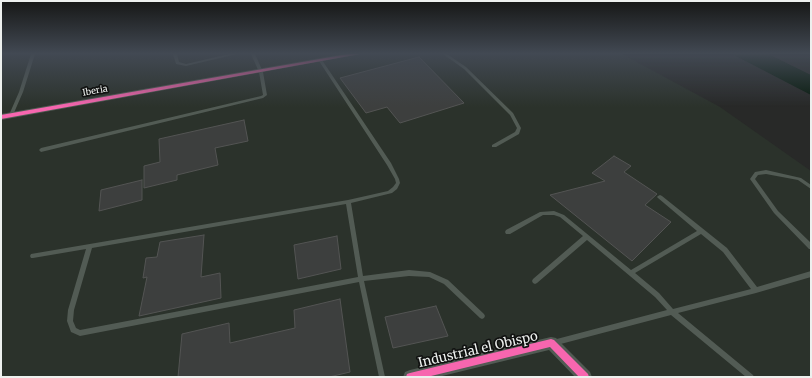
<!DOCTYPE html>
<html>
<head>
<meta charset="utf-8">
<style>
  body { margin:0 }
  #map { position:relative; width:812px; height:378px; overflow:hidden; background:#282928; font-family:Merriweather,serif }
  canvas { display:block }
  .frame { position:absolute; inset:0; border:2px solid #edf0ee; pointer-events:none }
</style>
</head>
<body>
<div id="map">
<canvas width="812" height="378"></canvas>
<div class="frame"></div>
</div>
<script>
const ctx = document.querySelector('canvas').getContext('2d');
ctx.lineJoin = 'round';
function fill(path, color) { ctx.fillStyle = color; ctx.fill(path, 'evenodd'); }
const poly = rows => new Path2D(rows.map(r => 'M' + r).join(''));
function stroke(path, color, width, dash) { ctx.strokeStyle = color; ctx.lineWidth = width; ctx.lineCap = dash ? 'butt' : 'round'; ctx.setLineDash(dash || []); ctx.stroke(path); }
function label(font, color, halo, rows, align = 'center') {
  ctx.font = font + ' Merriweather,serif'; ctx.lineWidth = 3.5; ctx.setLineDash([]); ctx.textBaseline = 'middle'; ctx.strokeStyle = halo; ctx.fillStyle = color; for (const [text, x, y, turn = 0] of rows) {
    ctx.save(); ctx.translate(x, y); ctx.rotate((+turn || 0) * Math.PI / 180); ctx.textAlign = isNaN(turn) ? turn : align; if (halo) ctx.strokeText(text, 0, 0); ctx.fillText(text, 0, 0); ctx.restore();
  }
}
const built = poly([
  [1,54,622,54,720,107,811,171,811,377,1,377]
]);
const water = poly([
  [732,54,768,54,811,75,811,95]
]);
const building = poly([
  [419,57,464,103,400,123,387,107,366,113,340,78,419,57],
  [244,120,248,141,215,148,218,165,177,175,177,180,144,188,144,166,160,162,159,139,244,120],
  [614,156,631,166,624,172,657,194,645,205,671,222,632,261,550,195,605,181,592,173,614,156],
  [142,180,142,200,99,211,101,190,142,180],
  [204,235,201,277,220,273,221,298,139,316,147,277,143,278,146,258,157,257,160,242,204,235],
  [337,236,341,269,298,279,294,245,337,236],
  [340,299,350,372,329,377,178,377,182,334,229,323,230,343,295,328,294,310,340,299],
  [436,306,448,336,393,348,385,317,436,306]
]);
const lane = poly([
  [31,54,35,54,23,92,13,115,12,116,10,116,9,115,19,92,31,54],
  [173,54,177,54,179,62,186,64,229,54,237,54,186,66,176,64,173,54],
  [251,54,255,54,263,72,267,95,263,98,41,152,39,150,41,148,261,96,263,95,259,72,251,54],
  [443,54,447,54,466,67,513,113,521,128,519,134,496,147,492,147,492,145,515,132,517,128,510,115,464,69,443,54],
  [320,60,322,60,391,163,399,179,400,183,397,189,392,193,351,203,363,276,409,270,430,272,448,280,484,314,485,316,484,318,482,319,480,318,444,284,429,277,409,276,364,281,385,377,379,377,359,282,80,336,71,332,67,321,68,310,86,249,33,258,31,258,30,256,31,254,348,200,388,191,393,187,396,183,395,179,387,165,319,61,320,60],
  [346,204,358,277,80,330,76,328,73,321,74,310,92,248,346,204],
  [766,170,801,178,811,185,811,189,798,180,766,174,758,175,755,179,778,211,811,243,811,249,809,249,774,213,750,179,755,172,766,170],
  [660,195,662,196,727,248,757,287,811,271,811,277,756,293,678,313,753,375,754,377,746,377,671,315,553,346,551,345,550,343,551,341,553,340,667,310,655,297,587,240,537,283,535,284,533,283,532,281,533,279,583,236,560,217,554,215,543,215,510,234,506,234,505,232,506,230,540,212,554,211,564,215,631,270,697,231,658,198,657,197,658,196,660,195],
  [701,234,723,252,751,289,673,309,659,293,635,273,701,234]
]);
const street = poly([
  [343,54,361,54,1,120,1,114,343,54],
  [551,337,556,338,590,372,592,377,575,377,549,350,438,377,403,377,405,372,410,370,551,337]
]);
const cycleway = poly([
  [348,54,360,54,1,119,1,115,348,54],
  [551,339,554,340,588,374,589,377,579,377,550,347,427,377,406,377,407,374,410,373,551,339]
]);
const farStreetnames = [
  ["Iberia",95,91,-10]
];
const nearStreetnames = [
  ["Industrial el Obispo",478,350,-13]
];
fill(built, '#2b322b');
fill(water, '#061a0c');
fill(building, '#3d3f3e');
stroke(building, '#535453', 1);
fill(lane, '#525b54');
fill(street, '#525b54');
fill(cycleway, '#f766af');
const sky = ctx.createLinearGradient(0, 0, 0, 107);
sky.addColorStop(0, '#161716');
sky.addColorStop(0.5, '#424953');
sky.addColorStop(1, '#42495300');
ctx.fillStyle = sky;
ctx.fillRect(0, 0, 812, 107);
label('9px', '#edf0ee', '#111211', farStreetnames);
label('13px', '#edf0ee', '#111211', nearStreetnames);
</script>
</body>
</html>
